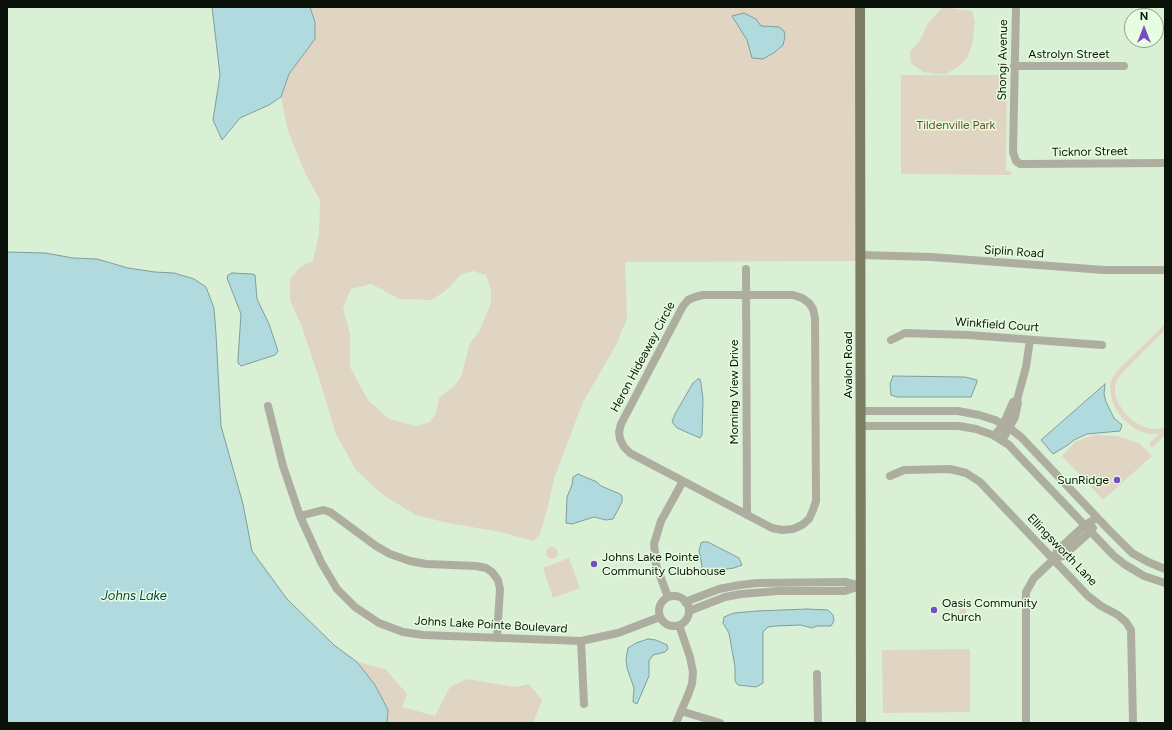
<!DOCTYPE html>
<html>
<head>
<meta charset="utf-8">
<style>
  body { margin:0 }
  #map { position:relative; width:1172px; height:730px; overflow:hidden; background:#daf0d4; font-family:Figtree,sans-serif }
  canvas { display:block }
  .frame { position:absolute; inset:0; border:8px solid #091108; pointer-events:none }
  .north { position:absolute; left:1124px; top:8px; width:40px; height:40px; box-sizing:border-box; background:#e7fde1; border:1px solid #8e9f8a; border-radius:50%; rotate:0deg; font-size:11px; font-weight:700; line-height:16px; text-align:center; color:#091108 }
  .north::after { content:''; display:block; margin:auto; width:14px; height:18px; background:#774dc5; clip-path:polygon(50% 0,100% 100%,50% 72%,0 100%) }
</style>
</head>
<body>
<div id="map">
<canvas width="1172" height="730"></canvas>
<div class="frame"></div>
<div class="north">N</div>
</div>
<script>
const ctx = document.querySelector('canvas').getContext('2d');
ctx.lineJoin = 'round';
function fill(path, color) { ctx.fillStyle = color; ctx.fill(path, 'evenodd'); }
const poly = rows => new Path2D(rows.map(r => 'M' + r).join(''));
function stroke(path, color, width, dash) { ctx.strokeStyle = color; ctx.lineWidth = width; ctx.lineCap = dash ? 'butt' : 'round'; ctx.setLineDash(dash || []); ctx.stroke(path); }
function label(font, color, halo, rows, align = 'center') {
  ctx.font = font + ' Figtree,sans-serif'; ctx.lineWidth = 3; ctx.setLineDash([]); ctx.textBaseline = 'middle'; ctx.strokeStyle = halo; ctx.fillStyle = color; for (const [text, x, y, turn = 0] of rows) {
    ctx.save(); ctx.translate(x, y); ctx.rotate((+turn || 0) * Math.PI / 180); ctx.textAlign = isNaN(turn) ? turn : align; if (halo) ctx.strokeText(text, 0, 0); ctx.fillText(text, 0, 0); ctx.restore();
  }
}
const green = poly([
  [310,7,860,7,861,261,625,262,627,319,615,347,583,402,554,479,548,506,540,534,533,541,501,532,448,523,416,515,383,495,356,470,336,434,319,378,302,327,290,300,290,279,300,267,313,261,319,234,320,200,305,173,288,131,281,97,289,74,315,39,315,22],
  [473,271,486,275,491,289,491,303,479,332,470,343,461,377,454,386,439,398,436,413,430,422,416,426,389,419,368,400,350,367,350,334,343,308,351,289,371,284,383,290,399,299,432,300,449,288,461,274],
  [943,7,972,11,975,22,972,46,967,58,959,66,946,74,936,74,923,72,911,63,910,52,920,40,928,23],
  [901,75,1007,75,1006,171,1011,171,1011,175,901,174],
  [1165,324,1165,330,1121,374,1117,380,1115,387,1115,395,1119,404,1125,413,1132,420,1140,425,1150,429,1158,429,1165,427,1165,435,1152,448,1149,444,1159,434,1150,434,1142,432,1134,428,1124,420,1117,411,1112,401,1110,386,1112,379,1117,371],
  [1095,435,1117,436,1139,443,1152,456,1103,500,1062,456,1076,441],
  '546 553a6 6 0 1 1 12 0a6 6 0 1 1-12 0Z',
  [569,558,580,588,553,598,543,568],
  [959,600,966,600,966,616,959,617],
  [970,649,970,712,883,713,882,650],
  [357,662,385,669,407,694,402,707,435,716,450,687,467,679,515,687,529,684,542,700,533,723,387,723,388,710,375,685]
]);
const water = poly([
  [212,7,310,7,315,22,315,39,289,74,281,97,269,105,240,118,222,140,213,120,220,75,212,7],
  [744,13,756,19,761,26,779,27,784,31,785,37,783,45,775,52,763,59,752,58,747,40,732,16,744,13],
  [7,252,45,253,73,258,97,259,128,268,155,272,174,273,194,279,206,287,214,308,216,334,221,426,243,504,252,551,287,599,334,645,357,662,375,685,388,710,387,723,7,723,7,252],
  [232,273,252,274,255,275,257,299,269,324,278,351,275,355,241,366,238,363,238,359,241,314,227,278,228,275,232,273],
  [893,376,965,377,977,380,977,382,971,397,897,397,891,395,890,384,893,376],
  [698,379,700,379,701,383,703,399,702,435,700,438,677,428,672,422,675,414,693,383,698,379],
  [1105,384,1104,394,1106,402,1114,418,1122,425,1120,431,1087,434,1074,440,1068,445,1053,454,1041,440,1105,384],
  [578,474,597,482,601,486,620,494,622,496,622,502,613,519,606,520,594,517,572,524,566,523,567,497,572,485,573,477,578,474],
  [703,542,708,542,739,558,742,565,734,568,720,570,705,576,700,575,702,566,699,551,701,543,703,542],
  [807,609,828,610,833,615,834,621,831,626,817,626,812,628,801,625,776,626,768,627,763,632,763,683,756,687,738,685,735,681,735,667,729,633,723,623,724,617,734,613,757,611,807,609],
  [648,639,656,640,667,645,668,649,665,652,653,655,649,661,649,676,637,704,633,702,634,688,627,668,626,659,628,648,636,643,648,639]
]);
const minor = poly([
  [1016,7,1013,152,1016,161,1020,164,1025,164,1165,163],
  [1014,66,1124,66],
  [861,255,931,257,1104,270,1165,270],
  [746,269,747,515],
  [703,295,793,295,802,298,809,303,813,309,815,318,816,501,813,510,809,519,802,525,793,529,782,530,772,528,630,453,624,447,620,439,619,432,621,424,683,306,688,300,695,297,703,295],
  [891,340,905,333,968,335,1102,345],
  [1017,400,1026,367,1030,340],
  [268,406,283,466,300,516,321,562,337,589,355,607,379,623,403,632,423,635,581,641,618,633,660,617],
  [861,411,958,411,979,415,995,420,1008,427,1021,437,1108,529,1132,553,1148,562,1165,569],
  [861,426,959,426,976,429,993,435,1009,445,1020,457,1113,555,1124,564,1144,576,1165,583],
  [994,436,1003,425,1013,402,1017,400,1018,403,1015,417,1002,441],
  [890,476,904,470,950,469,966,473,980,482,1088,596,1101,606,1118,615,1126,622,1131,630,1133,723],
  [300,516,323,510,330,512,376,546,390,554,410,561,426,564,476,566,486,568,492,572,498,580,500,589,497,638],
  [1054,559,1063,556,1091,531,1093,528],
  '659 611a15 15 0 1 1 30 0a15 15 0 1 1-30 0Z',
  [668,597,656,565,654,544,661,521,683,481],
  [685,602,719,589,740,585,757,583,845,582,861,586],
  [689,611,725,597,741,594,778,591,845,591,860,586],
  [581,641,584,704],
  [817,674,818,723],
  [681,711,720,723],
  [676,723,688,695,692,684,693,672,690,657,679,625],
  [1026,723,1026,592,1034,578,1054,559,1057,551,1085,525,1097,518]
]);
const major = poly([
  [860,7,861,723]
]);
const markers = [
  [1117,480,4,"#774dc5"],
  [594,564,4,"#774dc5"],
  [934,610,4,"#774dc5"]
];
const streetNames = [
  ["Astrolyn Street",1069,54],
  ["Shongi Avenue",1003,60,-89],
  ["Ticknor Street",1090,152,-1],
  ["Siplin Road",1014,252,4],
  ["Winkfield Court",997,325,4],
  ["Heron Hideaway Circle",643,357,-62],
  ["Avalon Road",848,365,-90],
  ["Morning View Drive",734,392,-90],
  ["Ellingsworth Lane",1062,550,46],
  ["Johns Lake Pointe Boulevard",491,625,3]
];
const parkNames = [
  ["Tildenville Park",956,125]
];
const poiNames = [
  ["SunRidge",1109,480,"right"],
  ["Johns Lake Pointe",602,557],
  ["Community Clubhouse",602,571],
  ["Oasis Community",942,603],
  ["Church",942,617]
];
const waterNames = [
  ["Johns Lake",134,596]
];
fill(green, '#e0d4c3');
fill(water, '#b0dadd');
stroke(water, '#7e9e9d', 1);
stroke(minor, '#adaea0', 8);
stroke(major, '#7c7d63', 10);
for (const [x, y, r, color] of markers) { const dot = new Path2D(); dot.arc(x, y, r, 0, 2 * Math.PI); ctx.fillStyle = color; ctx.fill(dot); stroke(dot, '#e7fde1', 1.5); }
label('12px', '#091108', '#e7fde1', streetNames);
label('12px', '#6d5021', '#e7fde1', parkNames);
label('12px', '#091108', '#e7fde1', poiNames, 'left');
label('italic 13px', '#024549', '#e7fde1', waterNames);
</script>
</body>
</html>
